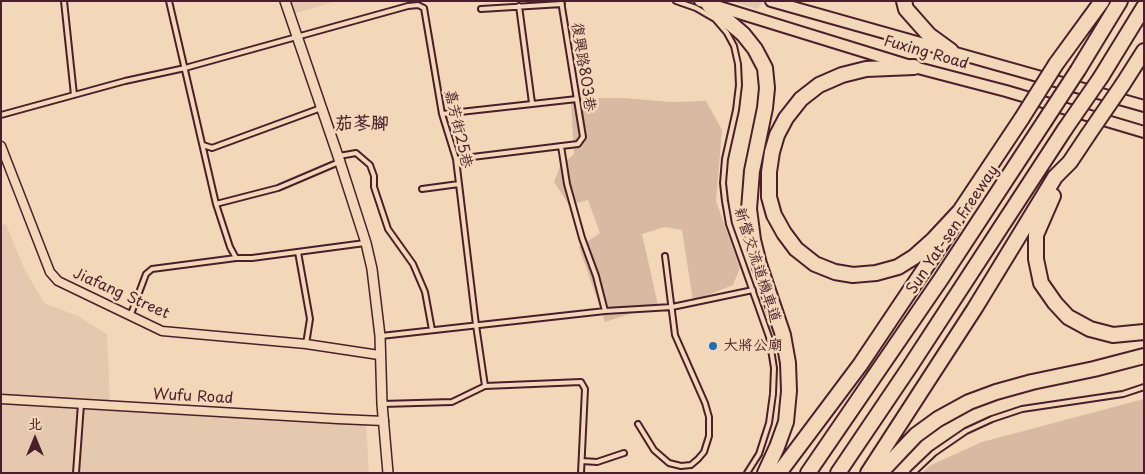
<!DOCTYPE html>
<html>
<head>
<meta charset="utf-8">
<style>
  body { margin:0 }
  #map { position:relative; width:1145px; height:474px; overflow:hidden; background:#f2d8b9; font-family:"Playpen Sans","LXGW WenKai TC",sans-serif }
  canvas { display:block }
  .frame { position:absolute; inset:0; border:2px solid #4a1f2b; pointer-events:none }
  .north { position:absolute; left:10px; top:414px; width:50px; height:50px; -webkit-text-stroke:4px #f2d8b9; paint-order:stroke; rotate:0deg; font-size:14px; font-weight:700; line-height:20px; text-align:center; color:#4a1f2b }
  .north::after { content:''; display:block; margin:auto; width:18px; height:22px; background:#4a1f2b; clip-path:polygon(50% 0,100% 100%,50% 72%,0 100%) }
</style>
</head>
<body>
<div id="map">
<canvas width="1145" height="474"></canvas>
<div class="frame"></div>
<div class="north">北</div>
</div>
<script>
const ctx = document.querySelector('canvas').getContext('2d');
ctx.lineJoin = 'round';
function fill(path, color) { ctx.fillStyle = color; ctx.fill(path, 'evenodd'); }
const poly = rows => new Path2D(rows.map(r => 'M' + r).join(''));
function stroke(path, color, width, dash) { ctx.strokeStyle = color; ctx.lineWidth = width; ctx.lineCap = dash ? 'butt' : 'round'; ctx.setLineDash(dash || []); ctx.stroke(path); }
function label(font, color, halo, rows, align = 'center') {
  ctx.font = font + ' "Playpen Sans","LXGW WenKai TC",sans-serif'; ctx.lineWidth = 5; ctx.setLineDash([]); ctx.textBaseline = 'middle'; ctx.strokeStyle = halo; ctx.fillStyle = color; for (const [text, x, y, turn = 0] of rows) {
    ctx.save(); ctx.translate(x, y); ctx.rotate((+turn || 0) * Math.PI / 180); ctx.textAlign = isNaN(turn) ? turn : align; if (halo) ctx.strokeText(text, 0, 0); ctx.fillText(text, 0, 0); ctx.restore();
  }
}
const built = poly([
  [290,1,337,1,293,14],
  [731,1,764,1,757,9],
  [6,224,24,268,44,303,78,316,107,334,110,404,366,423,369,473,1,473,1,225]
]);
const green = poly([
  [584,98,624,98,671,102,706,101,722,130,716,201,740,268,733,285,693,301,682,230,665,227,642,234,658,305,605,322,579,247,600,233,588,200,569,205,554,182,560,166,574,154,571,101],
  [1144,399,1144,473,922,473,929,466,982,442]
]);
const service = poly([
  [64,1,74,95],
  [169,1,216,204,230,247,236,258],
  [676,1,696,8,715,19,727,33,734,46,738,64,739,85,736,110,725,159,723,183,725,201,729,224,769,337,774,368,773,394,769,423,759,454,747,473],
  [519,6,532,103],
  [481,9,562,4],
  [442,114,577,99],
  [1,115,125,81,185,68,408,6,418,5,424,8,442,114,456,159,476,325,485,386],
  [203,145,212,148,321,108],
  [561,146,567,184,582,238,596,276,605,311],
  [339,156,356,153,370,165,374,176,374,187,388,229,413,264,425,292,432,330],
  [456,159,578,144,583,137,561,1],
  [422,189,459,184],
  [216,204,278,188,339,162],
  [298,252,310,319,306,344],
  [131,314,146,274,152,269,236,258,252,258,365,243],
  [381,336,605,311,672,307,753,290],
  [382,404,452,402,485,386,581,382,585,389,581,473],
  [638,424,654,450,669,463,681,466,691,465,698,459,704,452,709,436,709,417,705,403,675,335,665,256],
  [582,461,597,462,624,453],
  [76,473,81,404],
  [913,473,934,453,966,431,992,419,1022,409,1123,394,1144,387]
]);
const minor = poly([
  [1,146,50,272,58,281,162,331,306,344,379,355],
  [1,399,338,419,384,421]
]);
const tertiary = poly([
  [285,1,338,156,366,243,372,269,380,336,382,404,388,473]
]);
const secondary = poly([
  [700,1,914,67,1006,91,1144,132],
  [771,1,1144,106]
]);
const motorway = poly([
  [904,1,906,9,929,35,951,51],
  [709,5,743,34,755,49,765,68,767,88,765,108,752,171,749,209,753,240,759,264,783,335,788,363,789,391,786,422,777,447,765,473],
  [1056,64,1102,1],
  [914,67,866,69,842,75,819,85,801,99,786,118,777,135,772,152,769,172,769,197,774,215,784,233,796,249,815,264,835,272,853,275,876,273,898,267,914,257,933,240,960,211],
  [1078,70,1120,1],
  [1101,77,1144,7],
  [1123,84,1144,51],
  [1053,196,1036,235,1036,259,1041,283,1055,303,1068,317,1090,329,1113,335,1144,332],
  [779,473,860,365,950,231,960,211,1022,118],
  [808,473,941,279,1044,122],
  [838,473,909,368,1065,129],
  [868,473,975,308,1055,177,1070,162,1088,135],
  [880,473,916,435,938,419,969,402,996,392,1032,382,1094,369,1144,356]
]);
const motorwayBridge = poly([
  [1022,118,1056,64],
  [1044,122,1078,70],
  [1065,129,1101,77],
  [1088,135,1123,84]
]);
const markers = [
  [713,346,5,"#1f6fb2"]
];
const streetNames = [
  ["Fuxing Road",926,53,16],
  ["復興路803巷",583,67,81],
  ["嘉芳街25巷",458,129,77],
  ["Sun Yat-sen Freeway",953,230,-56],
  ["新營交流道機車道",757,265,72],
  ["Jiafang Street",121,294,24],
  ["Wufu Road",193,397,3]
];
const poiNames = [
  ["大將公廟",723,346]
];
const quarterNames = [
  ["茄苳腳",362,124]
];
fill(built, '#e4c9ae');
fill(green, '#d7baa1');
stroke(service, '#4a1f2b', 8);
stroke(minor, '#4a1f2b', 11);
stroke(tertiary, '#4a1f2b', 12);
stroke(secondary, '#4a1f2b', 14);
stroke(motorway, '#4a1f2b', 18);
stroke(service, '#f2d8b9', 4);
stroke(minor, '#f2d8b9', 8);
stroke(tertiary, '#f2d8b9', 9);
stroke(secondary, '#f2d8b9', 10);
stroke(motorway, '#f2d8b9', 14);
stroke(motorwayBridge, '#4a1f2b', 18, []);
stroke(motorwayBridge, '#f2d8b9', 14);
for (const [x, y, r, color] of markers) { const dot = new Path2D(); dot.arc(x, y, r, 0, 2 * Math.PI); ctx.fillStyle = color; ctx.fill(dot); stroke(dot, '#f2d8b9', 2); }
label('15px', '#4a1f2b', '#f2d8b9', streetNames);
label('15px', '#4a1f2b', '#f2d8b9', poiNames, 'left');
label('bold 18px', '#4a1f2b', '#f2d8b9', quarterNames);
</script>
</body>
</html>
